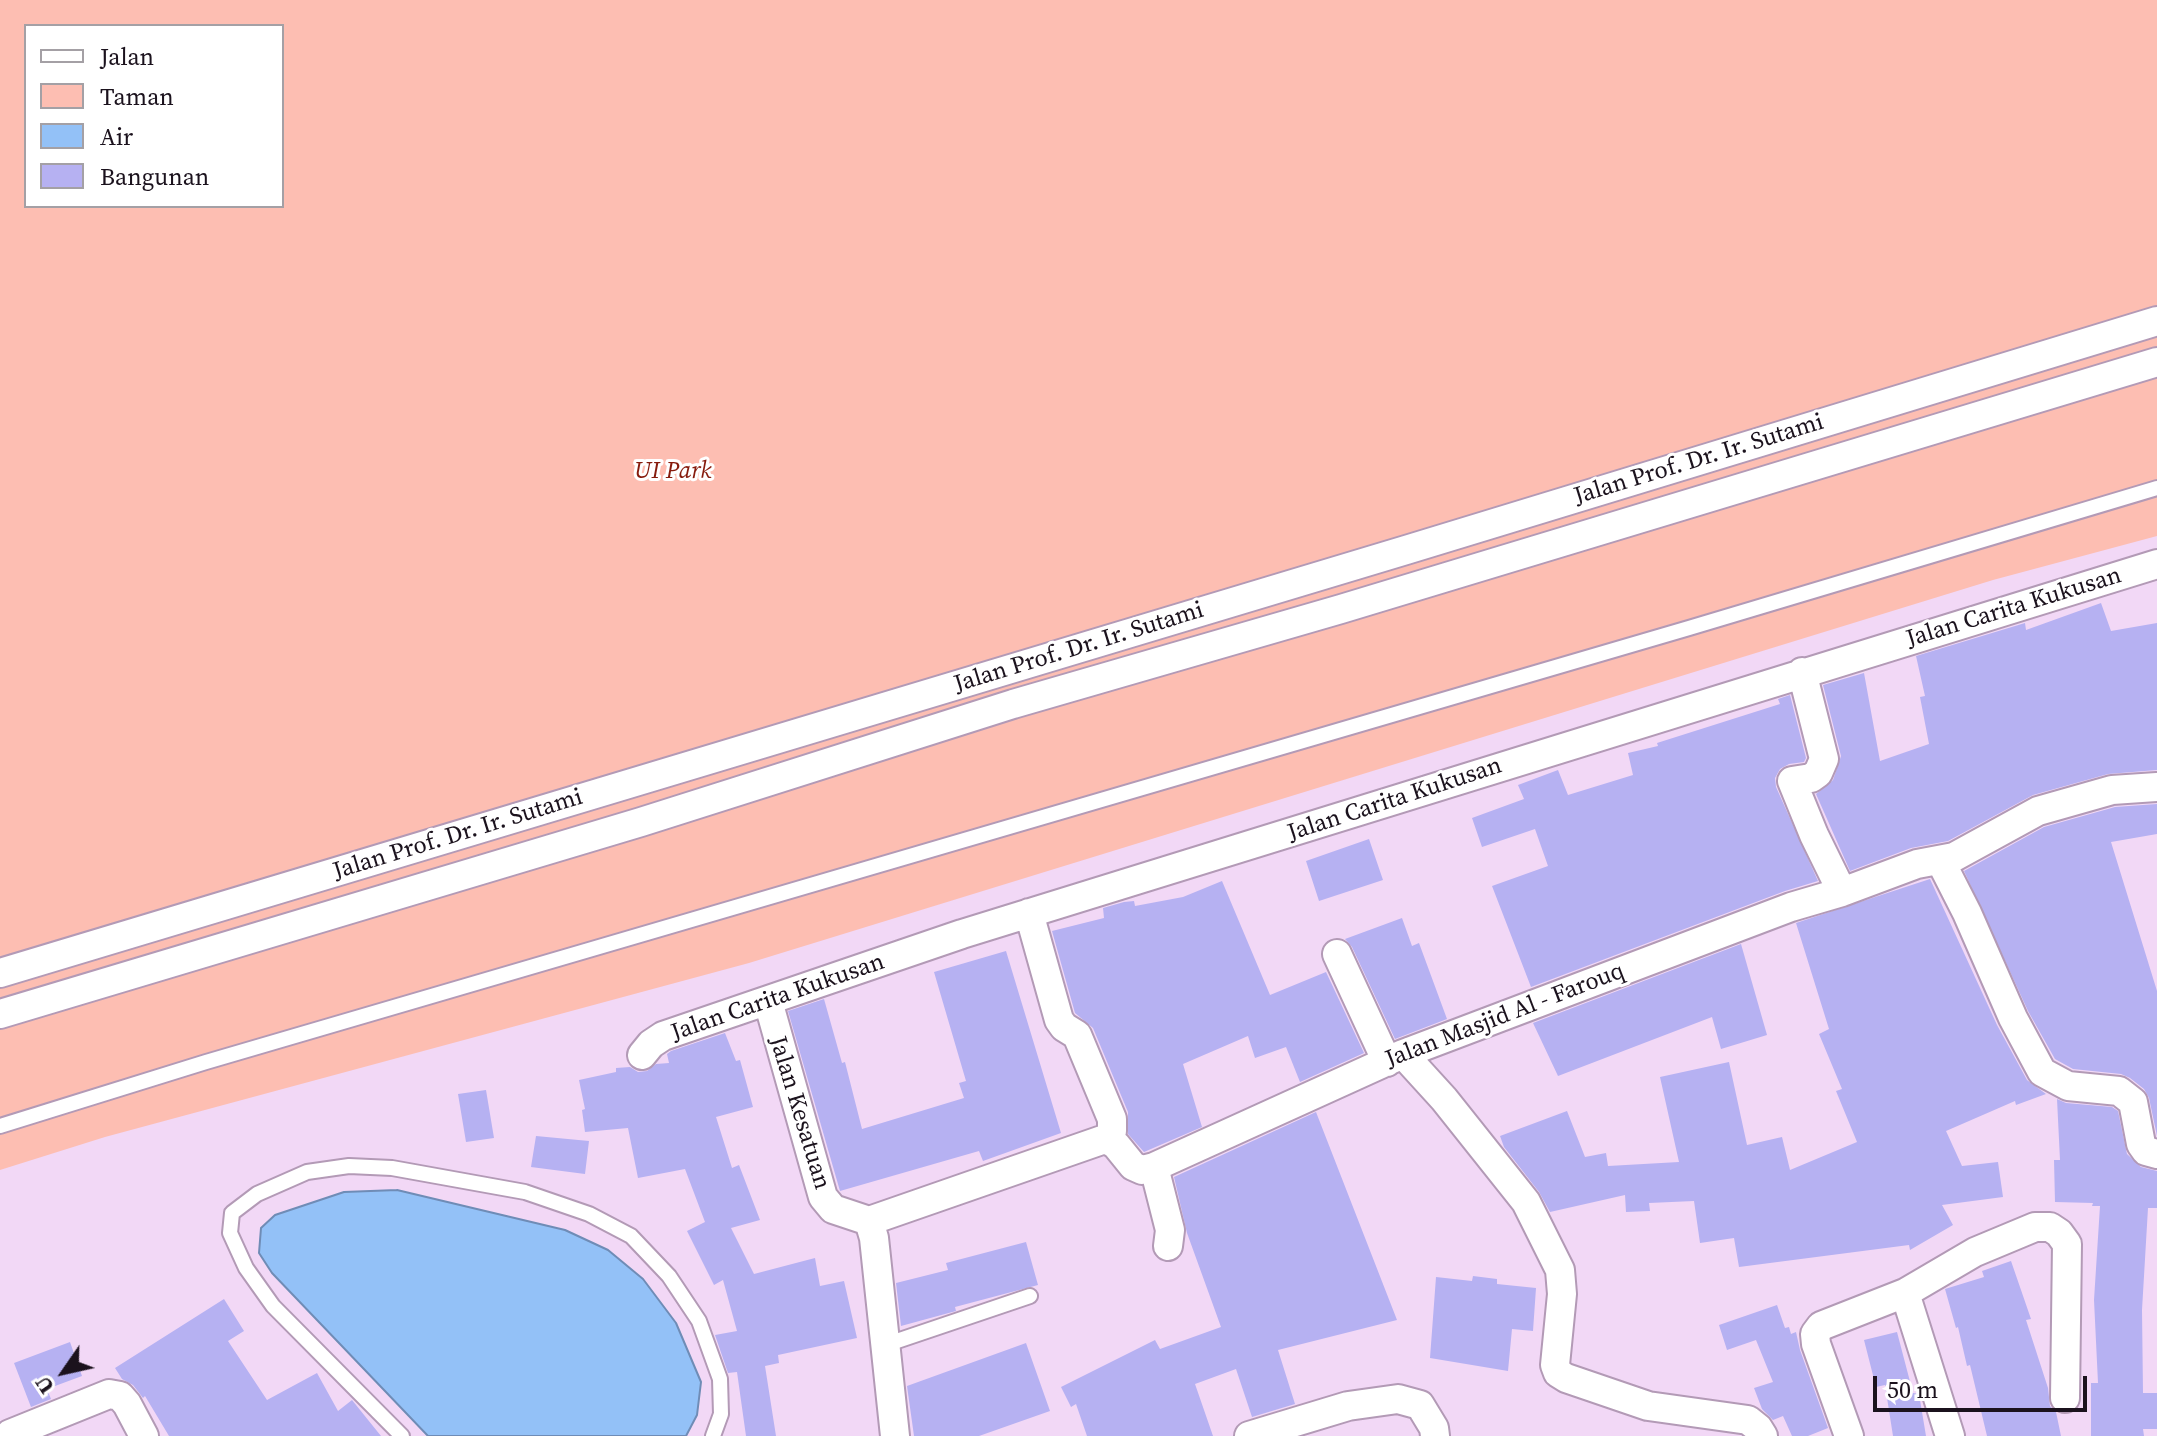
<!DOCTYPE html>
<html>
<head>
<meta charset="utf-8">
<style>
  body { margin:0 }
  #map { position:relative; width:2157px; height:1436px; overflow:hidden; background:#f2d8f6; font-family:"Source Serif 4",serif }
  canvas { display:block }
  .legend { position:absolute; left:24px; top:24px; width:260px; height:184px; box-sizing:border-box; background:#fff; border:2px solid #a4a0a5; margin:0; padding:10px 14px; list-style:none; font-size:24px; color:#1b121d }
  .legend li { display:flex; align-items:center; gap:16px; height:40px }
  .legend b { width:40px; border:2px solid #a4a0a5 }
  .north { position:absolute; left:24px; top:1332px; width:80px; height:80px; -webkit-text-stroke:6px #fff; paint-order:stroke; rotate:236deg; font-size:22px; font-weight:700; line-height:32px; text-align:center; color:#1b121d }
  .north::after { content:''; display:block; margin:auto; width:28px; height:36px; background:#1b121d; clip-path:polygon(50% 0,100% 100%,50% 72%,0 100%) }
  .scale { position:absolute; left:1873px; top:1376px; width:214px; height:36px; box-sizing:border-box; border:4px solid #1b121d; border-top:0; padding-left:10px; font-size:24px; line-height:28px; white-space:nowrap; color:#1b121d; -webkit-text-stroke:6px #fff; paint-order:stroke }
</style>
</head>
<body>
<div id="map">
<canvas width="2157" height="1436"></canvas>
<ul class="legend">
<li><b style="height:10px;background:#fff"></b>Jalan</li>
<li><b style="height:22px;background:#fdbeb2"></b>Taman</li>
<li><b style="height:22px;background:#93c1f7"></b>Air</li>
<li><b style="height:22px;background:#b6b1f2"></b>Bangunan</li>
</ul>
<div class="north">U</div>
<div class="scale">50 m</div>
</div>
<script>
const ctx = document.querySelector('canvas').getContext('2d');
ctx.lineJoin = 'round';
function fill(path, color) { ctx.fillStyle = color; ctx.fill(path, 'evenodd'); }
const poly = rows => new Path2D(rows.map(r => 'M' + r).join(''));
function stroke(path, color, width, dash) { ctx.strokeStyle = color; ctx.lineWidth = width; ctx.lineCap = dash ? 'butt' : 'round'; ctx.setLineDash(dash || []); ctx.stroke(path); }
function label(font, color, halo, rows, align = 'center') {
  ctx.font = font + ' "Source Serif 4",serif'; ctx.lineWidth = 6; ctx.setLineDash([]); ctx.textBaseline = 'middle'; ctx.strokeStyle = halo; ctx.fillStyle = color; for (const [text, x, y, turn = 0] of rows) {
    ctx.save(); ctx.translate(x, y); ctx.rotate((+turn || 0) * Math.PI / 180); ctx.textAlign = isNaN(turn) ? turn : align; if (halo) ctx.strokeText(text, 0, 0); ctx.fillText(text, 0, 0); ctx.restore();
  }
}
const green = poly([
  [0,0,2157,0,2157,536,1993,580,749,963,105,1137,0,1170],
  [26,26,282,26,282,206,26,206]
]);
const water = poly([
  [397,1190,565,1230,608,1250,643,1279,676,1323,701,1382,697,1415,686,1436,428,1436,272,1273,259,1253,261,1228,275,1215,344,1192,397,1190]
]);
const building = poly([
  [2101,603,2111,631,2157,623,2157,770,2108,774,2033,795,1948,841,1911,848,1850,871,1816,794,1833,780,1841,756,1823,685,1864,673,1880,761,1929,744,1920,697,1925,696,1916,656,2025,623,2026,630],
  [1790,695,1806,758,1804,762,1789,764,1780,769,1775,778,1776,787,1818,881,1785,891,1531,987,1492,886,1548,866,1535,829,1482,847,1472,818,1524,799,1518,785,1558,770,1568,795,1633,775,1628,753,1658,746,1657,743,1780,704,1778,699],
  [2157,804,2157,834,2111,842,2157,991,2157,1136,2149,1098,2144,1089,2130,1078,2121,1074,2073,1069,2055,1059,2028,1011,1964,871,2044,827,2115,807],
  [1369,839,1383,880,1319,901,1306,861],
  [1930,879,1997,1025,2027,1080,2046,1094,2016,1105,2015,1101,1946,1131,1962,1166,1998,1162,2003,1197,1942,1205,1953,1225,1910,1250,1909,1245,1739,1267,1734,1238,1700,1243,1694,1201,1649,1203,1650,1211,1626,1212,1625,1195,1550,1212,1539,1192,1504,1147,1500,1136,1567,1111,1585,1157,1606,1153,1608,1166,1679,1162,1660,1077,1729,1062,1747,1145,1782,1137,1790,1170,1857,1142,1836,1091,1842,1089,1819,1034,1829,1029,1796,923],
  [1222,881,1270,995,1326,972,1364,1053,1300,1082,1286,1047,1255,1058,1248,1036,1183,1064,1202,1127,1144,1152,1128,1134,1128,1112,1093,1028,1075,1013,1052,931,1104,918,1103,908,1124,902,1134,901,1135,906,1183,897],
  [1402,918,1412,946,1419,943,1447,1019,1395,1039,1352,947,1345,939],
  [1741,944,1767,1035,1721,1049,1712,1017,1558,1076,1533,1023],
  [1006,951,1061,1133,983,1161,979,1151,840,1191,788,1011,824,999,842,1063,845,1062,862,1129,964,1098,959,1083,966,1081,934,972],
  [725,1033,736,1061,740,1060,753,1107,716,1117,732,1168,739,1165,760,1220,731,1228,754,1274,815,1258,820,1286,844,1281,857,1338,778,1355,779,1363,765,1366,776,1436,746,1436,737,1372,728,1373,715,1335,737,1331,723,1280,714,1285,687,1231,705,1222,685,1169,638,1178,628,1128,585,1132,582,1110,585,1109,579,1080,616,1072,616,1068,630,1067,638,1072,647,1071,656,1064,669,1063,667,1054,671,1051],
  [486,1090,494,1138,466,1142,458,1094],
  [2057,1099,2066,1103,2112,1107,2118,1111,2127,1154,2141,1167,2157,1171,2157,1208,2148,1208,2142,1310,2143,1393,2157,1393,2157,1429,2143,1429,2144,1436,2091,1436,2091,1383,2098,1383,2094,1300,2100,1206,2092,1206,2093,1203,2055,1202,2054,1160,2060,1160],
  [1316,1112,1397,1320,1278,1350,1295,1404,1252,1417,1236,1369,1195,1384,1213,1436,1087,1436,1076,1404,1071,1407,1061,1387,1155,1340,1160,1349,1221,1327,1187,1233,1174,1177],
  [536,1136,589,1141,585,1174,531,1167],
  [1026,1242,1038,1285,955,1307,956,1311,901,1326,896,1283,948,1270,946,1263],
  [2011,1261,2031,1319,2026,1320,2048,1388,2050,1406,2056,1412,2061,1436,1987,1436,1970,1365,1967,1366,1958,1327,1956,1328,1945,1289,1984,1277,1982,1271],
  [1473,1276,1497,1279,1497,1284,1536,1288,1533,1331,1512,1329,1508,1371,1430,1358,1436,1277,1472,1281],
  [224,1299,244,1331,228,1341,267,1400,317,1373,338,1411,352,1400,381,1436,169,1436,145,1396,143,1398,133,1385,122,1379,115,1368],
  [1777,1305,1785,1328,1789,1327,1791,1334,1796,1332,1800,1350,1828,1428,1808,1436,1792,1436,1783,1416,1773,1420,1762,1409,1754,1388,1773,1382,1756,1340,1727,1350,1719,1325],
  [1897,1332,1913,1393,1919,1394,1926,1436,1893,1436,1885,1385,1876,1387,1864,1340],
  [70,1342,82,1376,47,1389,51,1399,31,1407,14,1363],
  [1026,1343,1050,1411,979,1436,914,1436,907,1386]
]);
const lane = poly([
  [0,1126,206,1062,1689,628,2157,488],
  [885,1345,1030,1296],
  [402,1436,273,1306,246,1268,230,1233,232,1213,257,1194,307,1172,349,1166,392,1168,525,1192,589,1214,631,1236,669,1276,699,1321,720,1379,721,1414,713,1436]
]);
const street = poly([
  [1802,672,1824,759,1818,773,1811,778,1792,781,1814,835,1842,892],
  [1941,862,1967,913,2013,1018,2042,1072,2068,1086,2119,1091,2133,1102,2141,1144,2146,1151,2157,1154],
  [1029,913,1059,1020,1064,1027,1077,1035,1112,1119,1112,1131,1108,1140],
  [1337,954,1387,1062],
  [0,973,1406,550,2157,321],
  [768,1001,823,1197,833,1209,869,1221],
  [0,1014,641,822,1013,704,1341,609,2157,362],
  [1403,1054,1444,1099,1526,1202,1560,1270,1562,1294,1555,1365,1558,1373,1566,1378,1648,1406,1748,1420,1758,1428,1763,1436],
  [642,1055,651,1044,663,1036,962,934,2157,564],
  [1154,1167,1170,1230,1168,1246],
  [869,1221,1102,1140,1108,1140,1116,1145,1133,1166,1142,1170,1154,1167,1403,1054,1791,907,1842,892,1917,864,1954,857,2038,811,2112,790,2157,787],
  [869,1221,874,1238,895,1436],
  [1905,1293,1950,1436],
  [10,1434,109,1394,120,1396,127,1404,144,1436],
  [1249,1436,1348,1406,1398,1399,1420,1405,1434,1428,1435,1436],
  [1849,1436,1816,1344,1815,1334,1821,1326,1905,1293,1975,1252,2035,1227,2050,1227,2059,1233,2067,1244,2065,1398]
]);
const streetNames = [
  ["Jalan Prof. Dr. Ir. Sutami",1699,460,-17],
  ["Jalan Carita Kukusan",2014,608,-17],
  ["Jalan Prof. Dr. Ir. Sutami",1079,648,-17],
  ["Jalan Carita Kukusan",1395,800,-18],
  ["Jalan Prof. Dr. Ir. Sutami",458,835,-17],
  ["Jalan Carita Kukusan",778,998,-19],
  ["Jalan Masjid Al - Farouq",1505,1016,-21],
  ["Jalan Kesatuan",799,1113,73]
];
const parkNames = [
  ["UI Park",673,472]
];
fill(green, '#fdbeb2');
fill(water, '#93c1f7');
stroke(water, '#6f8cb6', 2);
fill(building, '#b6b1f2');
stroke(lane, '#b39ab6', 18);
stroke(street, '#b39ab6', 32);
stroke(lane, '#fff', 14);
stroke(street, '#fff', 28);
label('24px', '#1b121d', '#fff', streetNames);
label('italic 24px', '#861b0d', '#fff', parkNames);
</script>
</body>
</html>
